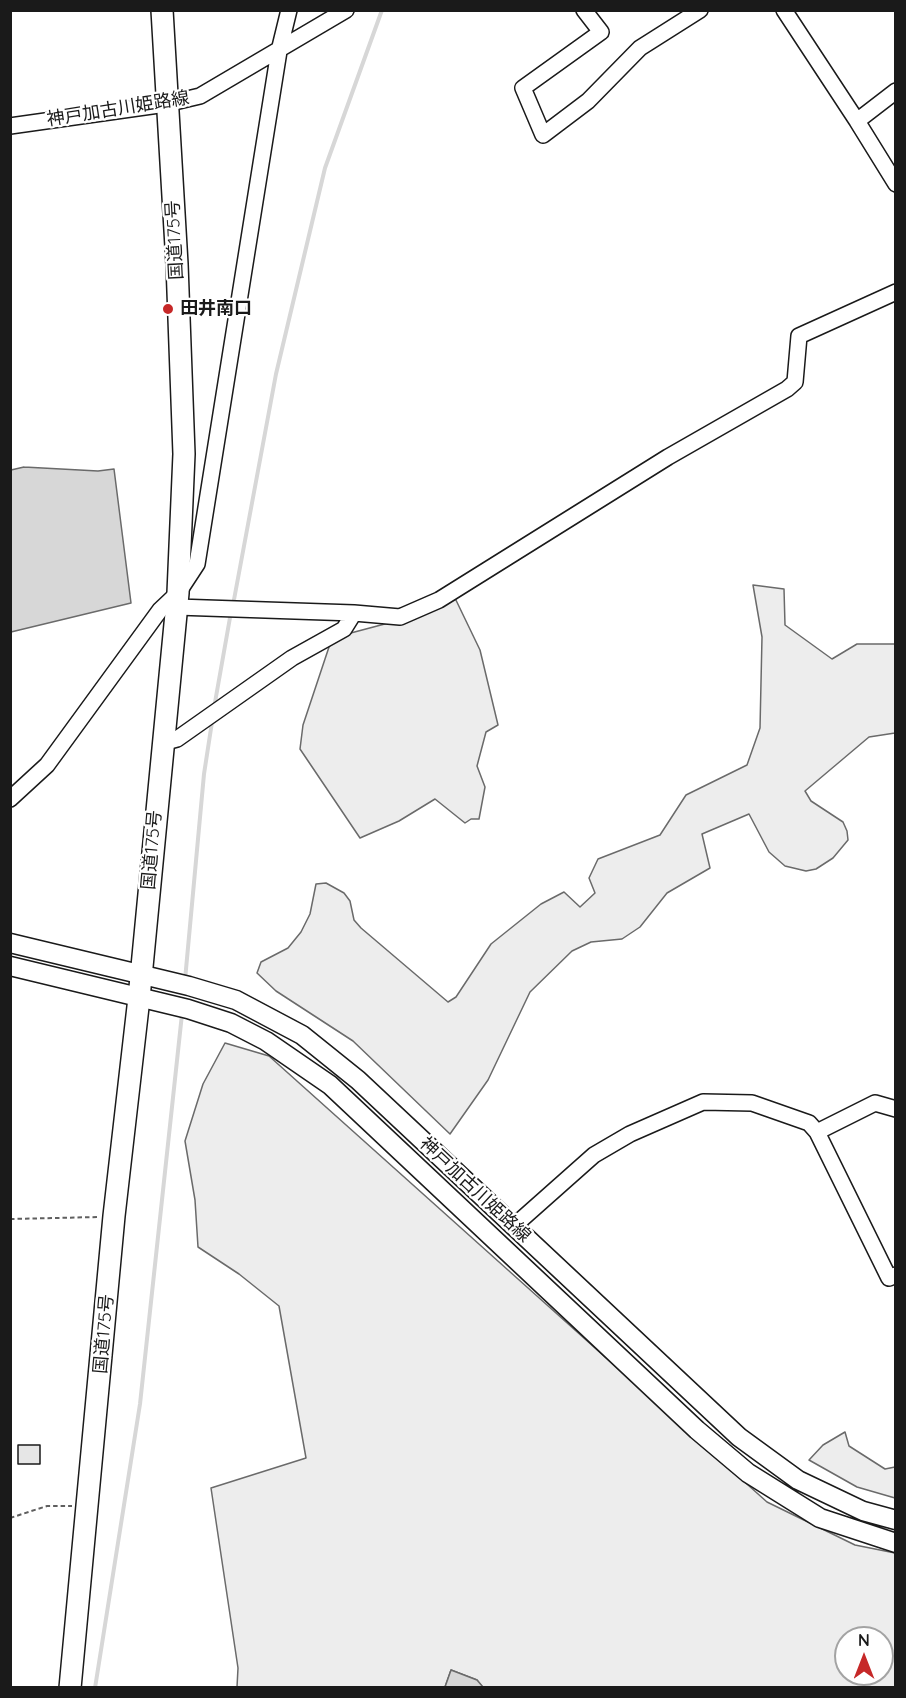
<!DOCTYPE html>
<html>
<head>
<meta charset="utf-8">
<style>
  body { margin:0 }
  #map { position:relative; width:906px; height:1698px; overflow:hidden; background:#fff; font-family:Quicksand,sans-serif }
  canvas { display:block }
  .frame { position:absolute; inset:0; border:12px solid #1a1a1a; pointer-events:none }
  .north { position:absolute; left:834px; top:1626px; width:60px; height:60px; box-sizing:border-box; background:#fff; border:2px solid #a3a3a3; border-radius:50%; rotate:0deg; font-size:16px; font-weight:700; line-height:24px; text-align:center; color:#1a1a1a }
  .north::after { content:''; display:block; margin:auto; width:21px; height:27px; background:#c62828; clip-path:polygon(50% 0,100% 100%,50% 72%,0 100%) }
</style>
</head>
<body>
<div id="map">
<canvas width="906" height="1698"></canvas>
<div class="frame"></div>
<div class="north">N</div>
</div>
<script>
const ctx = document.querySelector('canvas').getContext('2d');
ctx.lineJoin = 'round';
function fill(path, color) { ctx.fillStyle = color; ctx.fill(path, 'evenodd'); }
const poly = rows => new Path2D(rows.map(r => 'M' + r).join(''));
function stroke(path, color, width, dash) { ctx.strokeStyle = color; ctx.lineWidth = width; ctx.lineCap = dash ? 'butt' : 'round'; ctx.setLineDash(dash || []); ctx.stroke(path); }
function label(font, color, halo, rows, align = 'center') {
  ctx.font = font + ' Quicksand,"Noto Sans JP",sans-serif'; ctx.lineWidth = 4.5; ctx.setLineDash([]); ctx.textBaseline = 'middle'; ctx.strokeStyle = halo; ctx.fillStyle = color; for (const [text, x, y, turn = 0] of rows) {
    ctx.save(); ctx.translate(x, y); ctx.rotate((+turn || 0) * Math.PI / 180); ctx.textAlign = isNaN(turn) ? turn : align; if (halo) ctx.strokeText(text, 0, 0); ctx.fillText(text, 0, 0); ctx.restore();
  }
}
const built = poly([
  [753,585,784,589,785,625,832,659,857,644,895,644,895,733,869,737,805,791,811,801,843,822,847,831,848,840,833,858,816,869,806,871,785,866,769,852,749,814,702,834,710,868,667,893,640,927,622,939,591,942,572,951,530,992,488,1080,450,1134,353,1041,276,991,257,973,261,962,288,948,301,932,310,914,316,884,326,883,344,893,350,901,354,920,361,928,448,1002,456,997,491,944,541,904,564,892,580,907,595,893,589,878,598,859,660,835,686,795,747,765,760,728,762,637,753,585],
  [454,596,480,650,498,725,486,732,477,766,485,787,479,819,471,819,465,823,435,799,399,821,360,838,300,749,303,725,332,638,396,621,454,596],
  [225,1043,269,1056,767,1502,855,1545,895,1553,895,1687,483,1688,477,1680,451,1670,445,1687,237,1687,238,1668,211,1488,306,1458,279,1306,239,1274,198,1247,195,1200,185,1141,203,1084,225,1043],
  [846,1638,882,1638,882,1674,846,1674,846,1638],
  [845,1432,849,1446,885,1469,895,1467,895,1498,857,1487,809,1460,823,1445,845,1432]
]);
const water = poly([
  [24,467,98,471,114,469,131,603,11,632,11,470,24,467],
  [451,1670,477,1680,483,1687,445,1687,451,1670]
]);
const stream = poly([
  [233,605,276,374,325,168,382,10],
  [214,708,231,612],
  [185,980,204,774,212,722],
  [95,1688,140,1404,182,1014]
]);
const building = poly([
  [18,1445,40,1445,40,1464,18,1464,18,1445]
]);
const path = poly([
  [10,1219,98,1217],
  [10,1518,47,1506,72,1506]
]);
const minor = poly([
  [584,10,601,32,523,88,543,135,588,101,640,48,700,10],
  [784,10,857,121,896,184],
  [857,121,896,91],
  [10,126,166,104,200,96,346,10],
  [177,607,354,613],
  [162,743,177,739,292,658,344,629,354,613,400,617,439,600,668,457,787,389,795,382,799,336,896,292],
  [10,799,47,765,160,610,178,593,197,564,279,51,289,10],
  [817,1132,875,1103,896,1109],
  [514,1226,594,1155,630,1134,703,1102,752,1103,809,1123,817,1132,889,1278,896,1275]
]);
const major = poly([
  [10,943,189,986,236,1000,302,1035,358,1080,739,1437,798,1480,863,1511,896,1520],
  [10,966,188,1009,231,1023,266,1041,330,1085,697,1430,748,1473,820,1518,896,1543]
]);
const highway = poly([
  [70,1688,114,1216,139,998,178,593,184,454,177,264,162,10]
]);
const markers = [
  [168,309,6,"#c62828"]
];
const streetNames = [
  ["神戸加古川姫路線",118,109,-9],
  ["国道175号",175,240,-93],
  ["国道175号",152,850,-85],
  ["神戸加古川姫路線",475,1190,43],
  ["国道175号",104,1334,-85]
];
const poiNames = [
  ["田井南口",180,309]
];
fill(built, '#ededed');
stroke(built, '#6a6a6a', 1.5);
fill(water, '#d7d7d7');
stroke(water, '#6a6a6a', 1.5);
stroke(stream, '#d7d7d7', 4);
fill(building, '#e6e6e6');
stroke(building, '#1a1a1a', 1.5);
stroke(minor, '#1a1a1a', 18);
stroke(major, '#1a1a1a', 21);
stroke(highway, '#1a1a1a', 24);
stroke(path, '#5f5f5f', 2, [4.5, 3]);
stroke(minor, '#fff', 15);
stroke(major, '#fff', 18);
stroke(highway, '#fff', 21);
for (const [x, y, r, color] of markers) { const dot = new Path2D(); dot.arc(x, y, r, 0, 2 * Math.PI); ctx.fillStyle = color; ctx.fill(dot); stroke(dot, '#fff', 2); }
label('18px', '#1a1a1a', '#fff', streetNames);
label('bold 18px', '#1a1a1a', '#fff', poiNames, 'left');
</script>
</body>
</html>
